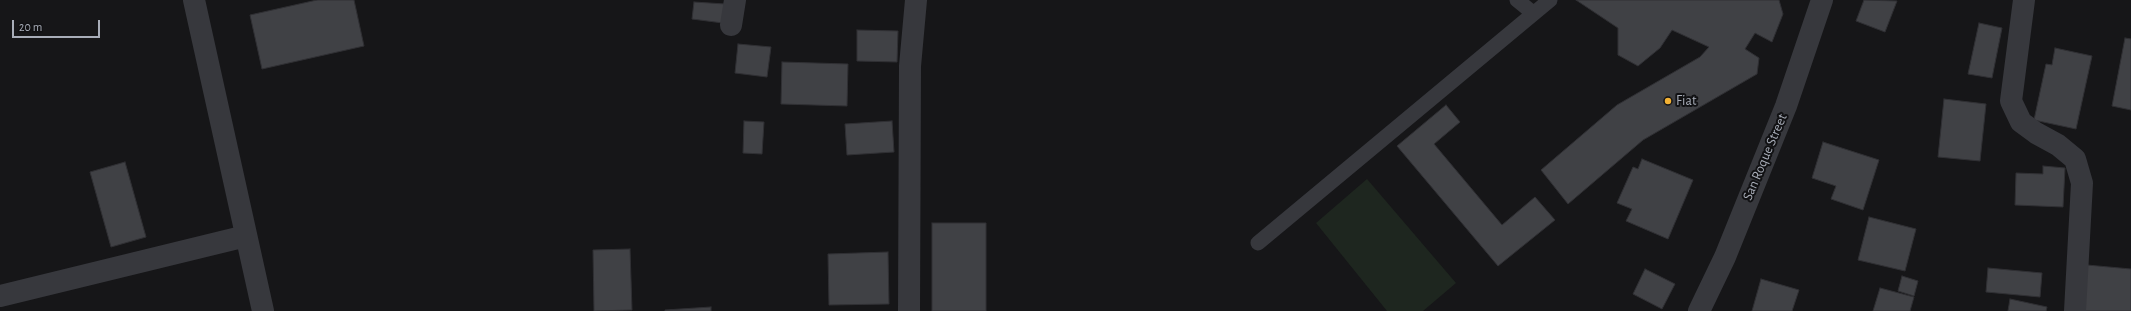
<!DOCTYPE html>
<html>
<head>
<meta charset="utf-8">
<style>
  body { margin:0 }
  #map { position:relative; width:2131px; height:311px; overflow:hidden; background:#161618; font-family:"Alegreya Sans",sans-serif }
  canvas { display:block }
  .scale { position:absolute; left:12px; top:20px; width:88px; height:18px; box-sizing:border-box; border:2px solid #a8adb8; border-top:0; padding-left:5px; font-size:12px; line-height:14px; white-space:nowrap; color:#a8adb8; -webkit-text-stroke:3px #111113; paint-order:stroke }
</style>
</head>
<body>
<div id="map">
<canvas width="2131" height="311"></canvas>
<div class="scale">20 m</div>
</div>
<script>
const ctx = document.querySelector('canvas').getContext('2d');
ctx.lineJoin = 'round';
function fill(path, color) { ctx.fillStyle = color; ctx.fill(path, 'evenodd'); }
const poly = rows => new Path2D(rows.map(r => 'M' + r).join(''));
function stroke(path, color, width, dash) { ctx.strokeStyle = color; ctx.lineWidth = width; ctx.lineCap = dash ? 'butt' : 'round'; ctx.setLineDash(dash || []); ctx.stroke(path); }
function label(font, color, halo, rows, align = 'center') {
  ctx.font = font + ' "Alegreya Sans",sans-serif'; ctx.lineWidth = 4; ctx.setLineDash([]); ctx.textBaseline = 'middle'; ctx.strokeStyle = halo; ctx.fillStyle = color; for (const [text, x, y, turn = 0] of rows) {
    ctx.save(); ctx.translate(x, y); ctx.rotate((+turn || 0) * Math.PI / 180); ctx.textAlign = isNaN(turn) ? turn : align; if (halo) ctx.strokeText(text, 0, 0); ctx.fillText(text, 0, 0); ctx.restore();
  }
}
const green = poly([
  [1367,179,1456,283,1423,311,1387,311,1316,223]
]);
const building = poly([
  [317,0,354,0,364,46,262,69,250,15,317,0],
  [1576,0,1779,0,1783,14,1772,42,1755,33,1745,49,1759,58,1757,74,1643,140,1568,204,1541,170,1617,105,1700,57,1709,47,1672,30,1660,48,1638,66,1618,55,1618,28,1576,0],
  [1864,0,1897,1,1885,32,1856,21,1864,0],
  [694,2,725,4,723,23,692,19,694,2],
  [1979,23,2002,28,1992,78,1968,74,1979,23],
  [857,30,898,31,897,62,857,61,857,30],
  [2125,38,2131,39,2131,110,2112,106,2125,38],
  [738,44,771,47,767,77,735,73,738,44],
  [2055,48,2092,56,2076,129,2034,120,2046,64,2052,65,2055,48],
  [782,62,848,64,847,106,781,104,782,62],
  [1944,99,1986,104,1980,161,1938,157,1944,99],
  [1446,105,1460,122,1434,144,1502,225,1535,197,1555,220,1498,266,1397,146,1446,105],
  [744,121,764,122,762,154,743,153,744,121],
  [892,121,894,152,847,155,845,124,892,121],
  [1823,142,1879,160,1863,210,1831,199,1836,186,1812,178,1823,142],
  [1642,159,1693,180,1668,239,1626,221,1632,209,1617,203,1633,167,1638,169,1642,159],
  [125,162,146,237,111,247,90,172,125,162],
  [2043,166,2065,168,2063,207,2015,205,2016,173,2043,174,2043,166],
  [1869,217,1916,229,1905,271,1858,260,1869,217],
  [932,223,986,223,986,311,932,311,932,223],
  [630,249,632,310,594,311,593,250,630,249],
  [888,252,889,304,829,305,828,254,888,252],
  [2087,265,2131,269,2131,311,2083,311,2087,265],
  [1988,268,2042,273,2040,297,1986,292,1988,268],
  [1645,269,1675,284,1662,309,1633,294,1645,269],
  [1902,276,1918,281,1914,296,1898,291,1902,276],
  [1761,279,1799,290,1792,311,1752,311,1761,279],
  [1880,288,1914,297,1910,311,1873,311,1880,288],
  [2010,299,2047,307,2046,311,2008,311,2010,299],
  [711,307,711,311,665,311,665,310,711,307]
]);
const lane = poly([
  [1517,0,1533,13],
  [1258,243,1550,0]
]);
const street = poly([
  [194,0,263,311],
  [2024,0,2011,101,2021,122,2036,133,2058,145,2075,159,2082,183,2075,311],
  [731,25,735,0],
  [0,296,246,236],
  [909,311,910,66,916,0],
  [1699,311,1725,257,1786,106,1822,0]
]);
const markers = [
  [1668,101,4,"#f2b134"]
];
const poiNames = [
  ["Fiat",1676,101]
];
const streetNames = [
  ["San Roque Street",1765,157,-67]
];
fill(green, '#1e261f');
fill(building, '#404145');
stroke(building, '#303034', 1);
stroke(lane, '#37383d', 15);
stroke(street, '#37383d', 22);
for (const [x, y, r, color] of markers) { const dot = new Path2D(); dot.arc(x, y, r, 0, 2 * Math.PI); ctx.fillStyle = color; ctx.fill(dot); stroke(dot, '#111113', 1.5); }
label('14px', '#a8adb8', '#111113', poiNames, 'left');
label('14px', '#a8adb8', '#111113', streetNames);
</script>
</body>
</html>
